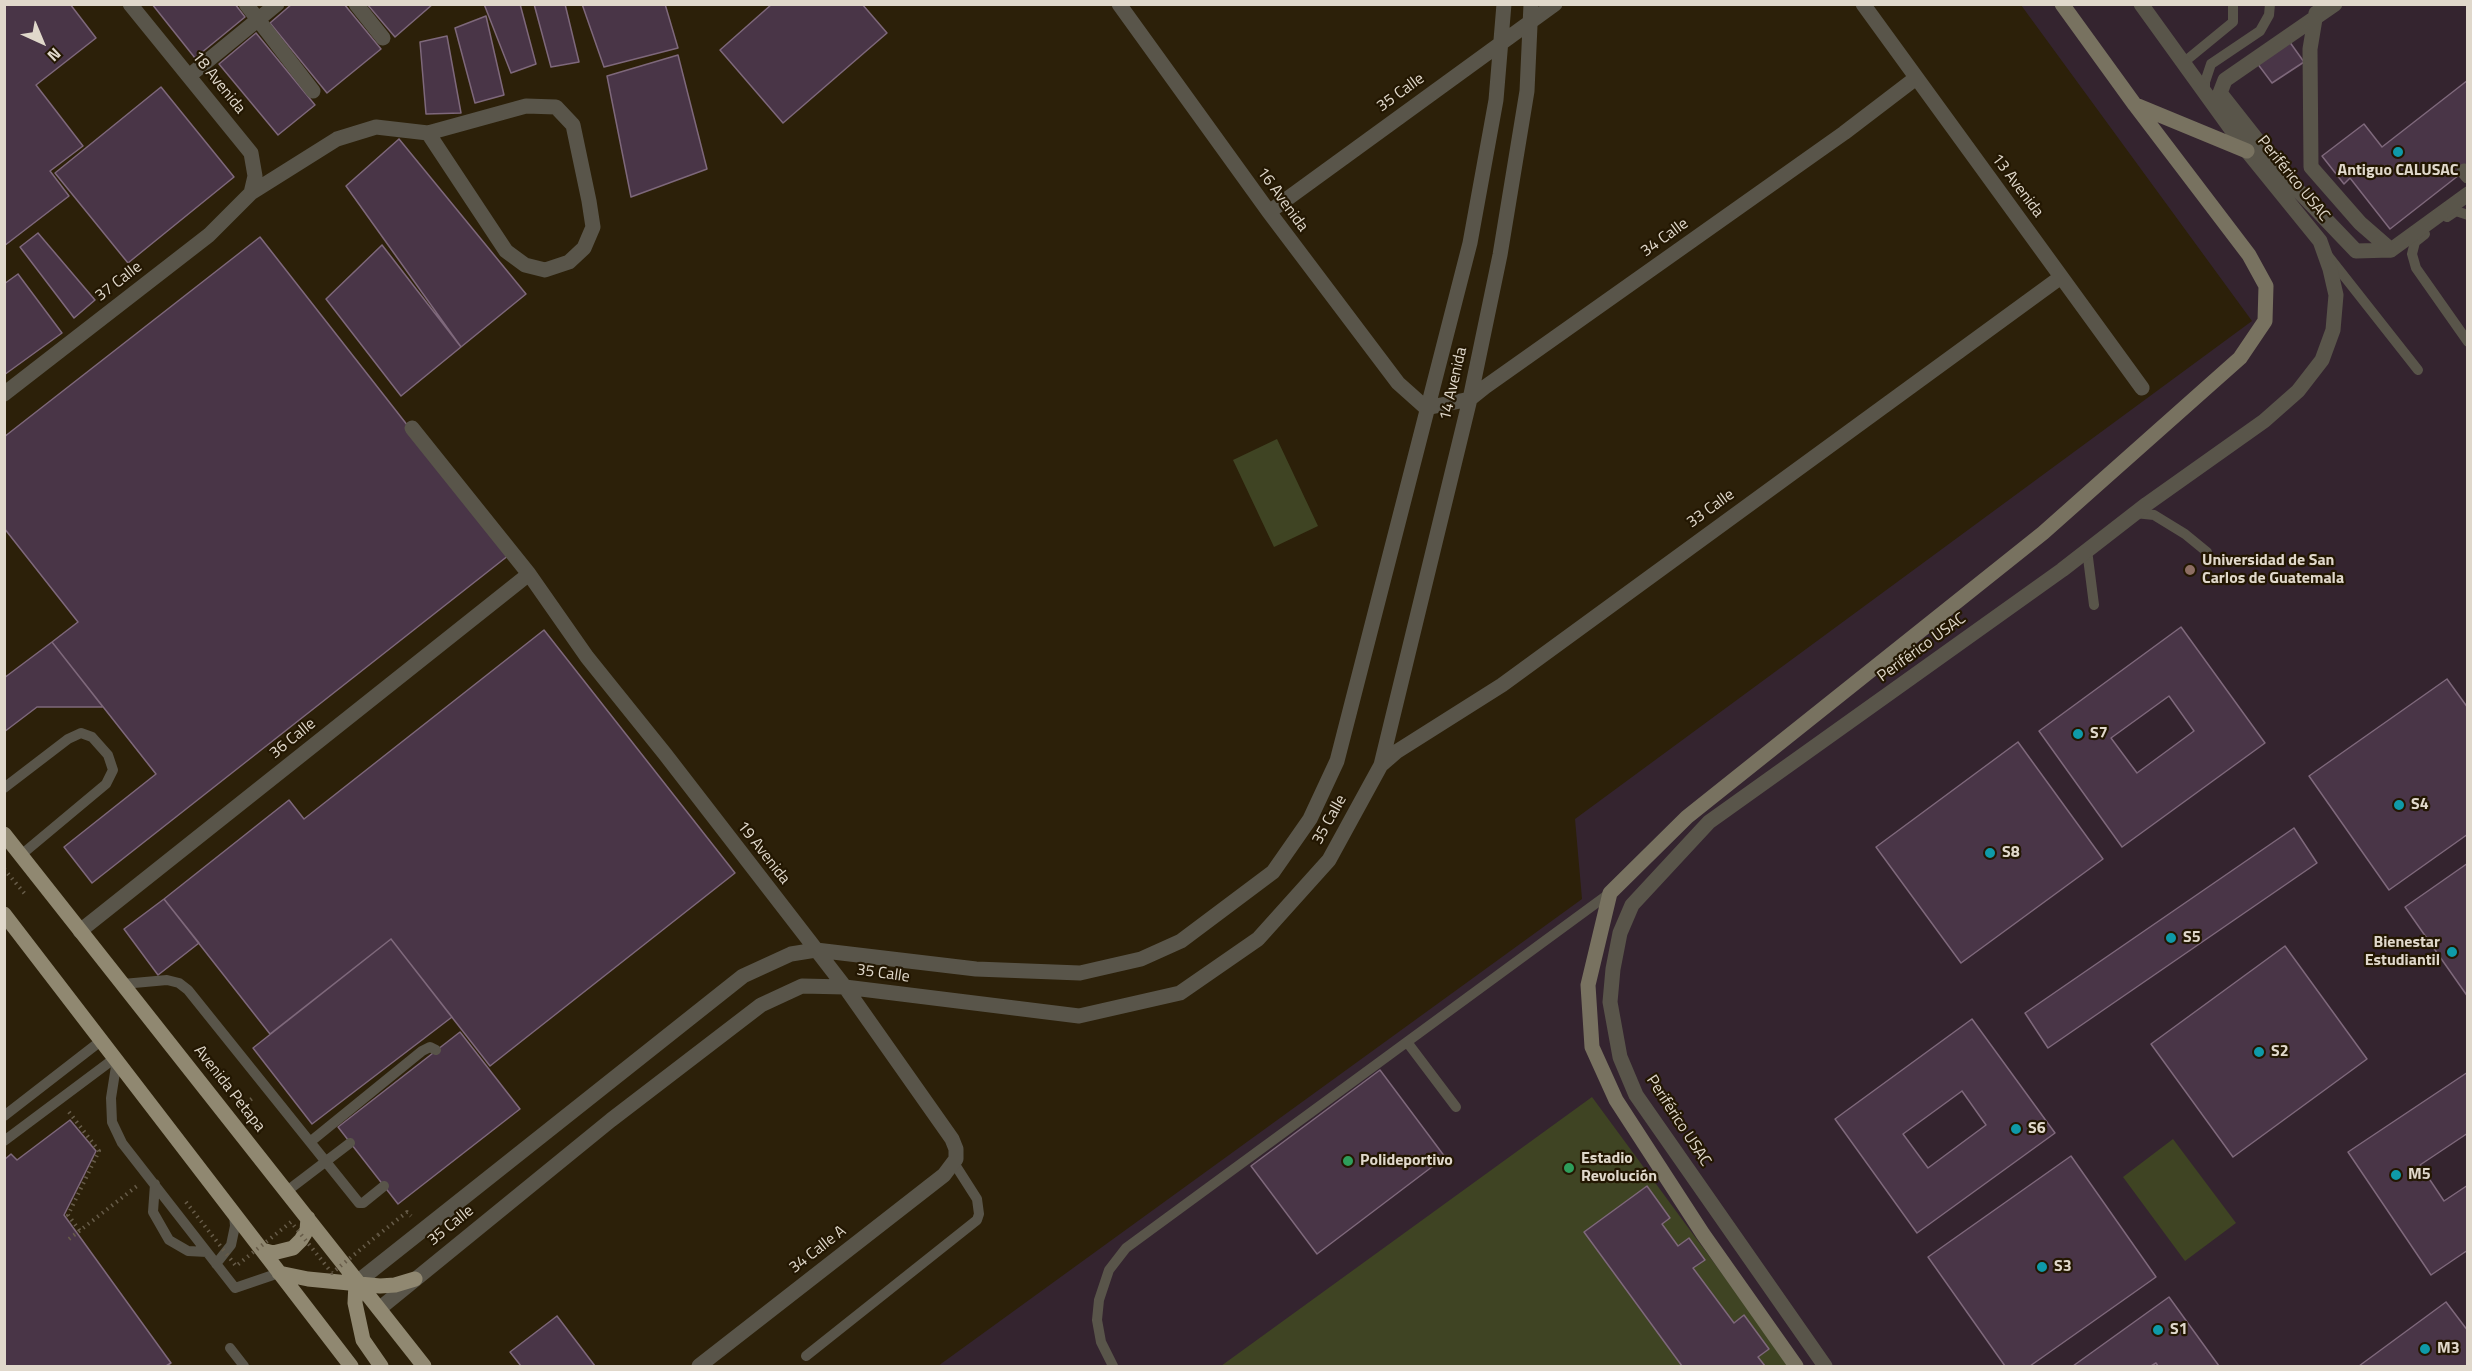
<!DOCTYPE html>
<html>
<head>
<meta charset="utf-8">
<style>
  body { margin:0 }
  #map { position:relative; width:2472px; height:1371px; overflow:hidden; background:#2c2009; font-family:"Titillium Web",sans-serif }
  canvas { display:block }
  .frame { position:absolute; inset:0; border:6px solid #e0d8cb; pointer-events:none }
  .north { position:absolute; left:12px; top:12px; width:60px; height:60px; -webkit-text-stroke:4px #231702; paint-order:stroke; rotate:136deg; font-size:16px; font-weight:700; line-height:24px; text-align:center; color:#e0d8cb }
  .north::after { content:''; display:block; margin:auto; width:21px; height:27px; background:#e0d8cb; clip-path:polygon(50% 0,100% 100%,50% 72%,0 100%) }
</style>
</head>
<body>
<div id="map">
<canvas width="2472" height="1371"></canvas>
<div class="frame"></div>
<div class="north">N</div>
</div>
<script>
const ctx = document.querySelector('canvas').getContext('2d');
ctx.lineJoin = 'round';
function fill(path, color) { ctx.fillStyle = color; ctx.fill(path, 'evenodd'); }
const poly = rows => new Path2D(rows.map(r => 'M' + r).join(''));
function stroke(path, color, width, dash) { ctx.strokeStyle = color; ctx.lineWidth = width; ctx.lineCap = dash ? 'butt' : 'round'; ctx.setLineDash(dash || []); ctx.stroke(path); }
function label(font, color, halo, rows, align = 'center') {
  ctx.font = font + ' "Titillium Web",sans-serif'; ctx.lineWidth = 4.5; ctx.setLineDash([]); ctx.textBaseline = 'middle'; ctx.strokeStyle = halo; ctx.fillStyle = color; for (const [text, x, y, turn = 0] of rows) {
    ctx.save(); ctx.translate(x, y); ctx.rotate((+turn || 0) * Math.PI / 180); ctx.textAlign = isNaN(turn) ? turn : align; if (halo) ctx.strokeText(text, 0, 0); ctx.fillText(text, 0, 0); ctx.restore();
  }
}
const education = poly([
  [2021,5,2467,5,2467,1366,938,1366,1582,899,1575,819,2252,321]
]);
const green = poly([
  [1277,439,1318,526,1274,547,1233,460],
  [1592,1097,1790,1366,1221,1366],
  [2173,1139,2236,1223,2185,1261,2123,1177]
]);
const building = poly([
  [4,4,70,4,96,38,36,85,83,146,50,171,69,196,4,246,4,4],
  [152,4,235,4,245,17,195,58,152,4],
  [292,4,344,4,381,49,327,93,270,23,292,4],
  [367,4,433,4,395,37,367,4],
  [484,4,520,4,536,64,511,73,484,4],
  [534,4,565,4,579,62,551,67,534,4],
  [582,4,665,4,678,48,604,67,582,4],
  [772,4,862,4,887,33,783,123,720,50,772,4],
  [486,16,504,95,475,103,455,28,486,16],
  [256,33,315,105,278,135,219,64,256,33],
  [447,36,461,113,426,114,420,42,447,36],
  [2289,41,2304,62,2272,83,2257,63,2289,41],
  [678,55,707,169,631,197,607,76,678,55],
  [2468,80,2468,168,2390,229,2350,178,2344,184,2322,156,2364,124,2382,147,2468,80],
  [161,87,234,177,128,263,55,173,161,87],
  [399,139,526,294,461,347,346,186,399,139],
  [38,233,95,300,74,318,20,247,38,233],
  [260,237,509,555,92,883,64,847,156,774,52,642,78,622,4,528,4,437,260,237],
  [382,245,461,347,401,396,326,299,382,245],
  [18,274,62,333,4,375,4,284,18,274],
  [2181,627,2265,743,2122,847,2039,731,2181,627],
  [2169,696,2194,731,2137,773,2111,738,2169,696],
  [544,630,735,873,490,1066,391,939,270,1034,164,899,289,800,304,819,544,630],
  [52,642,103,707,37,707,4,732,4,678,52,642],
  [2447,679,2468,708,2468,834,2389,890,2309,776,2447,679],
  [2018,742,2103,859,1961,963,1876,847,2018,742],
  [2294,828,2317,863,2048,1048,2025,1013,2294,828],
  [2468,863,2468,997,2405,907,2468,863],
  [164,899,199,943,158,975,124,929,164,899],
  [391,939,452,1017,312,1124,253,1048,391,939],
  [2285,946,2367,1059,2233,1157,2151,1044,2285,946],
  [1972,1019,2055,1133,1917,1233,1835,1119,1972,1019],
  [1962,1091,1986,1125,1928,1168,1903,1134,1962,1091],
  [460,1032,520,1109,398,1204,338,1127,460,1032],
  [1380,1070,1445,1157,1317,1254,1251,1166,1380,1070],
  [2468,1072,2468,1133,2420,1165,2444,1201,2468,1185,2468,1250,2431,1275,2348,1152,2468,1072],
  [70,1120,96,1151,64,1215,171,1363,166,1366,4,1366,4,1160,11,1154,17,1160,70,1120],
  [2071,1156,2156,1277,2030,1366,2005,1366,1928,1257,2071,1156],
  [1647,1186,1670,1218,1662,1224,1678,1246,1689,1238,1705,1260,1693,1268,1734,1323,1744,1315,1769,1349,1758,1357,1765,1366,1682,1366,1584,1232,1647,1186],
  [2169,1297,2219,1366,2158,1366,2156,1363,2151,1366,2073,1366,2169,1297],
  [2446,1302,2468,1331,2468,1366,2359,1366,2446,1302],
  [557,1316,595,1366,521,1366,510,1352,557,1316]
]);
const path = poly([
  [4,869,25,894],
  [241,1107,254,1097],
  [69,1112,99,1151,68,1215,80,1231],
  [378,1235,407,1212,411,1216],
  [69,1239,137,1186]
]);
const lane = poly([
  [2183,63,2233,22,2233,4],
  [2205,93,2205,82,2211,64,2260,31,2269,15,2270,4],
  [2447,217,2456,211,2468,215],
  [2425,234,2415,242,2412,254,2416,268,2468,342],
  [2329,257,2418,370],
  [2135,513,2154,515,2185,534,2207,552],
  [2087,550,2094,605],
  [4,788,68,739,81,733,92,737,108,755,113,770,106,784,21,855],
  [123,984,167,980,179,983,188,990,359,1203,363,1203,384,1186],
  [1407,1042,1456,1107],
  [117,1060,111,1098,112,1122,122,1143,235,1288,279,1273],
  [4,1116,102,1040],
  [4,1141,115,1058],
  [310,1142,422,1051,430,1047,436,1050],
  [155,1184,153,1212,169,1240,188,1251,207,1252],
  [287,1191,350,1143],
  [216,1264,231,1245,235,1226,234,1214],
  [230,1348,244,1366],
  [806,1356,977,1220,979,1214,977,1199,954,1163],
  [1113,1366,1101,1342,1097,1320,1099,1300,1109,1270,1126,1248,1610,893]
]);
const street = poly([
  [130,4,251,153,255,176,251,193],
  [246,4,313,91],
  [356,4,383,38],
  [1119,4,1269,212,1398,383,1426,408,1470,399,1485,387,1844,133,1916,78],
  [1863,4,2142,388],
  [2335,4,2225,80,2220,93,2291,183,2356,251,2391,250],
  [2316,13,2310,49,2311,167,2360,223,2391,250,2468,194],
  [189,76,277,4],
  [2464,171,2468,176],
  [1269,212,1555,4],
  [4,394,209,235,251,193,337,139,376,127,428,133,526,106,556,107,573,125,589,201,593,227,584,248,569,262,545,270,525,265,506,251,428,133],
  [412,428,529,574,587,657,665,754,845,987,952,1139,956,1149,956,1159,944,1175,699,1366],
  [1381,765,1396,752,1502,685,2061,277],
  [80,931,529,574],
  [356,1283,743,976,791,954,816,950,976,969,1080,973,1141,959,1181,941,1273,872,1310,819,1337,761,1470,243,1496,100,1504,4],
  [379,1309,611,1120,761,1005,802,986,845,987,1079,1016,1180,993,1258,939,1329,860,1381,765,1470,399,1500,255,1527,91,1531,4],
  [1825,1366,1636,1095,1620,1057,1610,1002,1613,969,1620,933,1632,905,1709,822,2062,570,2147,504,2264,421,2298,391,2322,360,2333,330,2336,295,2330,269,2320,241,2247,151,2141,4]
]);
const secondary = poly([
  [2138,106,2247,151],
  [1796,1366,1703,1234,1616,1100,1592,1047,1588,985,1610,893,1687,817,2043,533,2240,358,2265,321,2266,286,2249,255,2135,105,2062,4]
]);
const primary = poly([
  [4,834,424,1366],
  [4,914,351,1366],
  [262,1250,273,1253,293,1248,301,1240,307,1230,308,1218],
  [279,1273,308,1279,380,1286,395,1285,415,1279],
  [356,1283,355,1303,363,1340,381,1366]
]);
const pathBridge = poly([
  [186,1202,236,1266,291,1222,332,1273,378,1235]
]);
const markers = [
  [2398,152,6,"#0f9aa8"],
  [2190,570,6,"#8d6e63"],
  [2078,734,6,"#0f9aa8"],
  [2399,805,6,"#0f9aa8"],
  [1990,853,6,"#0f9aa8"],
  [2171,938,6,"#0f9aa8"],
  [2452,952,6,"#0f9aa8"],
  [2259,1052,6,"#0f9aa8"],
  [2016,1129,6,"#0f9aa8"],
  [1348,1161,6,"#2e9e5b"],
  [1569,1168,6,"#2e9e5b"],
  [2396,1175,6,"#0f9aa8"],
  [2042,1267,6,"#0f9aa8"],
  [2158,1330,6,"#0f9aa8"],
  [2425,1349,6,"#0f9aa8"]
];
const streetNames = [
  ["18 Avenida",218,83,51],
  ["35 Calle",1401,93,-36],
  ["Periférico USAC",2293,179,51],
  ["13 Avenida",2017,186,53],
  ["16 Avenida",1282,200,54],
  ["34 Calle",1665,238,-36],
  ["37 Calle",119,282,-38],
  ["14 Avenida",1454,384,-77],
  ["33 Calle",1711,509,-36],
  ["Periférico USAC",1922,648,-36],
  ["36 Calle",293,739,-39],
  ["35 Calle",1330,820,-61],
  ["19 Avenida",763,853,52],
  ["35 Calle",883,974,8],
  ["Avenida Petapa",229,1089,52],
  ["Periférico USAC",1678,1121,57],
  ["35 Calle",451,1226,-39],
  ["34 Calle A",818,1250,-38]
];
const poiNames = [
  ["Antiguo CALUSAC",2398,171,"center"],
  ["Universidad de San",2202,561],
  ["Carlos de Guatemala",2202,579],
  ["S7",2090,734],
  ["S4",2411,805],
  ["S8",2002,853],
  ["S5",2183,938],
  ["Bienestar",2440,943,"right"],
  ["Estudiantil",2440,961,"right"],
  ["S2",2271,1052],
  ["S6",2028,1129],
  ["Estadio",1581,1159],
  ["Revolución",1581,1177],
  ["Polideportivo",1360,1161],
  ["M5",2408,1175],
  ["S3",2054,1267],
  ["S1",2170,1330],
  ["M3",2437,1349]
];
fill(education, '#34242f');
fill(green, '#3f4423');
fill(building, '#493547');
stroke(building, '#7e687b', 1.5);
stroke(path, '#675c49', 4, [1.5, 4.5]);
stroke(lane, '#59554a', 10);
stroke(street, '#59554a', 15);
stroke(secondary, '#787260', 15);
stroke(primary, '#908871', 15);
stroke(pathBridge, '#675c49', 4, [1.5, 4.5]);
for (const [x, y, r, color] of markers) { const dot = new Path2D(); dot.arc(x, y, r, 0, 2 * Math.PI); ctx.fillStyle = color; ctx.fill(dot); stroke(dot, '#231702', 2); }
label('16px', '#e0d8cb', '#231702', streetNames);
label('bold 16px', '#e0d8cb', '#231702', poiNames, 'left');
</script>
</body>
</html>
